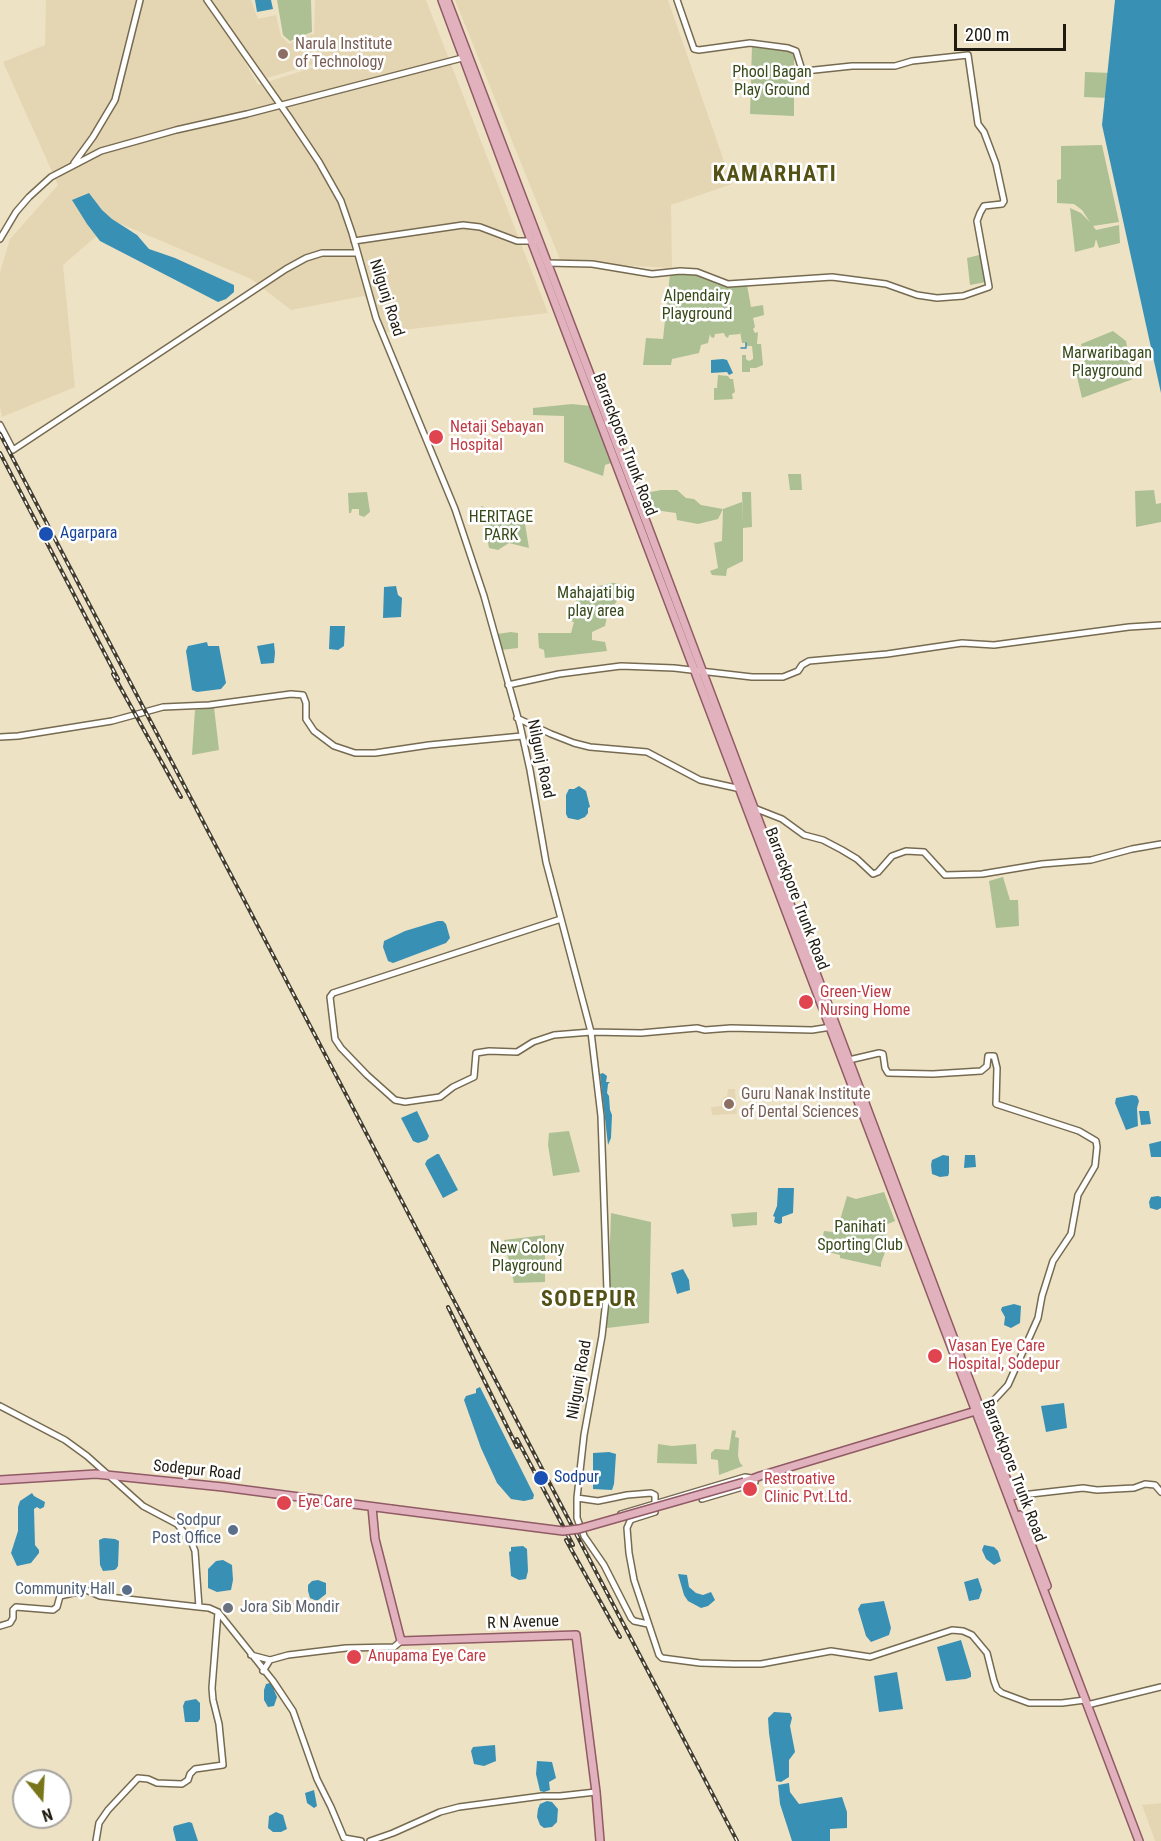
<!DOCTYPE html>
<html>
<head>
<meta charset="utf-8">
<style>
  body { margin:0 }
  #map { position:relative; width:1161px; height:1841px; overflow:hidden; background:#eee2c5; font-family:"Roboto Condensed",sans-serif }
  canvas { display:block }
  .north { position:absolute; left:12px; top:1769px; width:60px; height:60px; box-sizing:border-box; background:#fff; border:2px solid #a5a49f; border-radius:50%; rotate:162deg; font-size:16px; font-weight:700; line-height:24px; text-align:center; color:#1f1b10 }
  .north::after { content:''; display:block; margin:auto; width:21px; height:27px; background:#79751a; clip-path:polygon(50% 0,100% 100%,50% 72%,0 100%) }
  .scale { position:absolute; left:954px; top:24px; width:112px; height:27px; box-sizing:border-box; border:3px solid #1f1b10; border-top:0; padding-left:8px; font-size:18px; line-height:21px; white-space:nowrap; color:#1f1b10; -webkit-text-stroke:4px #fff; paint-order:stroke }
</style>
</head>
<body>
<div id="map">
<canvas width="1161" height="1841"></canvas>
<div class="north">N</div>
<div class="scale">200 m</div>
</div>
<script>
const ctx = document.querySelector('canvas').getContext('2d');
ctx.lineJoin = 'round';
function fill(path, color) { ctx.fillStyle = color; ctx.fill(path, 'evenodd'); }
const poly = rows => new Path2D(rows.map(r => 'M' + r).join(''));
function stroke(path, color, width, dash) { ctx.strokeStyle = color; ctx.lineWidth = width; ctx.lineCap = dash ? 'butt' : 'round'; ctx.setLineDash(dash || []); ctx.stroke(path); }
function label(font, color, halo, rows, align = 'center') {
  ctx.font = font + ' "Roboto Condensed",sans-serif'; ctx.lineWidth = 5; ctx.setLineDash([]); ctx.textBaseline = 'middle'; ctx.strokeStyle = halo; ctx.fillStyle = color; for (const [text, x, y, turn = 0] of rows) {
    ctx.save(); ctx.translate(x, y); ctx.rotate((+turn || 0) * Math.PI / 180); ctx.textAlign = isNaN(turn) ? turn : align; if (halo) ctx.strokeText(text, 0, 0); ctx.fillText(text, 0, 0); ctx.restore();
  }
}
const built = poly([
  [46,0,251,0,258,19,276,15,281,36,289,44,301,37,312,34,314,35,315,0,426,0,548,313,386,332,364,296,291,310,251,279,114,221,63,265,75,387,2,417,0,407,0,272,10,239,58,185,3,62,45,45],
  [232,21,228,25,267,78,314,64,314,67,258,85,224,25],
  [455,0,668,0,732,184,671,205,672,268,561,262],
  [728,1089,735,1089,737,1114,712,1115,711,1107,721,1106,721,1102,724,1097,727,1096],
  [1161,1803,1161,1841,1155,1841,1142,1805]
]);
const green = poly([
  [277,0,311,0,312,32,290,41,283,35],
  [752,45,794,51,794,116,750,114],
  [1085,72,1112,73,1110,98,1084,97],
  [1102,145,1119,222,1093,226,1096,230,1119,225,1120,243,1099,248,1096,239,1094,247,1075,252,1070,208,1081,213,1090,222,1082,210,1074,204,1057,203,1057,180,1061,179,1061,146],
  [983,254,986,282,970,285,967,258],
  [699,273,715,280,747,285,751,307,763,305,764,315,753,318,755,327,753,329,755,333,758,332,757,344,761,344,763,365,756,368,750,368,750,372,742,372,742,355,746,355,746,359,749,361,753,359,753,356,752,346,747,346,746,343,742,343,740,331,740,334,729,335,728,338,725,336,724,333,715,334,714,338,711,337,710,334,708,343,701,345,699,353,672,359,671,365,643,365,646,338,663,339,670,274],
  [1113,331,1126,341,1133,379,1082,398,1075,368,1085,364,1081,344],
  [718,375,728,376,730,379,733,379,735,392,732,394,733,399,714,400,714,388,717,388],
  [572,404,591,406,614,462,605,465,603,476,564,462,564,416,533,415,533,408],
  [788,474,801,474,802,490,790,490],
  [661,490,677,490,686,498,694,499,701,505,723,509,742,502,743,523,742,492,751,492,752,527,743,528,743,561,727,569,726,576,712,575,710,571,718,568,714,543,722,541,723,509,718,519,698,524,677,520,676,513,654,510,646,493],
  [1154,490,1156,504,1161,503,1161,522,1136,527,1135,491],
  [367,492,370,512,364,517,359,515,359,509,352,509,351,513,349,513,348,493],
  [481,506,494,510,523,512,529,548,509,543,498,550,489,548],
  [611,583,618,583,624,589,607,617,605,626,592,632,592,640,605,642,607,651,545,658,544,650,539,648,538,633,571,633,574,622,569,621,572,610,577,609,579,602,576,601,574,592],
  [511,632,518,633,518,648,501,650,497,634],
  [214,707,219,750,192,755,195,710],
  [1003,877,1010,900,1018,900,1019,926,996,928,989,881],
  [569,1131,580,1172,553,1176,548,1145,549,1133],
  [884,1192,895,1221,883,1226,889,1242,881,1263,881,1267,840,1258,840,1255,820,1250,824,1231,833,1232,834,1226,838,1227,847,1196,856,1199],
  [757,1212,757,1225,733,1227,731,1214],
  [611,1213,651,1222,649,1323,607,1328],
  [545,1235,545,1282,514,1283,504,1240],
  [732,1430,736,1431,735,1437,739,1438,738,1456,740,1463,743,1466,719,1475,718,1460,711,1459,711,1453,715,1449,729,1450],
  [658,1444,672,1446,696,1444,697,1464,657,1463]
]);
const water = poly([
  [255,0,271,0,273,9,257,12],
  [1115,0,1161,0,1161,393,1102,125],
  [89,193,102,210,112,219,137,235,149,249,175,258,234,285,234,292,226,299,218,302,100,241,87,224,72,200],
  [723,359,727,360,733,373,729,375,727,372,711,373,711,360],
  [396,586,398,595,402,598,401,617,383,618,384,587],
  [330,626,345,626,344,646,338,650,329,649],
  [207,642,208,646,219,646,226,683,221,689,197,692,192,690,186,651,188,646],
  [274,643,275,653,274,663,261,664,257,646],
  [579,786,586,791,590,807,588,808,588,813,585,817,578,820,568,818,566,814,566,795,569,789,574,789],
  [438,921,443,921,446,924,450,938,446,943,393,963,388,961,383,947,384,941,405,931],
  [603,1073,607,1076,606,1082,610,1082,608,1084,607,1093,609,1096,610,1110,612,1115,611,1138,608,1145,600,1074],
  [1132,1095,1137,1096,1139,1101,1137,1108,1138,1126,1126,1130,1115,1103,1116,1098],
  [417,1111,429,1136,427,1140,418,1143,413,1141,401,1118],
  [1139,1111,1149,1111,1151,1124,1141,1125],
  [1161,1141,1161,1157,1151,1157,1149,1144],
  [437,1154,439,1154,458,1190,443,1198,425,1164,427,1160],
  [943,1155,949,1156,949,1173,948,1176,940,1177,932,1174,931,1165,932,1160],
  [965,1155,975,1155,976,1167,964,1168],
  [778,1188,794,1188,793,1213,782,1217,782,1223,779,1224,774,1222,775,1217,773,1216,777,1206],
  [1158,1196,1161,1197,1161,1208,1157,1210,1150,1208,1149,1202,1151,1197],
  [683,1269,689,1280,690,1290,677,1294,671,1273],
  [1014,1304,1021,1306,1020,1323,1011,1328,1004,1325,1005,1317,1001,1310,1002,1307],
  [480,1387,534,1495,533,1499,524,1501,511,1499,497,1483,481,1448,464,1400,466,1396,476,1393,476,1389],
  [1064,1403,1067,1428,1046,1432,1041,1406],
  [609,1452,616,1454,614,1484,612,1490,593,1489,593,1453],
  [32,1493,34,1496,45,1502,44,1507,40,1509,37,1507,34,1509,35,1545,39,1550,39,1553,31,1563,17,1566,11,1553,18,1531,18,1507,20,1501],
  [104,1538,115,1539,119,1541,118,1566,116,1569,114,1570,103,1571,100,1565,99,1540],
  [984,1545,994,1547,998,1551,1001,1561,994,1565,986,1559,982,1550],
  [523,1546,527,1549,528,1571,526,1579,519,1580,511,1576,509,1552,511,1551,511,1547],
  [223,1560,232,1565,233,1580,231,1590,217,1592,208,1588,208,1569,216,1561],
  [678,1574,687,1575,689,1587,696,1593,703,1595,711,1592,715,1600,708,1606,701,1608,688,1601,684,1595],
  [978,1578,982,1590,979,1599,969,1601,964,1582],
  [318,1580,326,1583,326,1594,317,1601,310,1598,308,1591,308,1585,312,1581],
  [884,1601,891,1628,889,1635,871,1642,866,1636,858,1609,861,1604],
  [961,1640,971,1673,971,1677,966,1679,946,1681,937,1647],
  [897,1672,903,1709,879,1712,874,1676],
  [270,1683,275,1686,274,1690,277,1697,274,1706,268,1707,264,1700,264,1690,266,1684],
  [196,1699,200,1703,200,1719,198,1722,185,1722,183,1706,185,1701],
  [774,1712,790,1713,792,1718,790,1726,795,1752,789,1760,789,1777,781,1782,776,1781,769,1733,768,1718],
  [495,1745,496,1761,484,1766,474,1764,471,1751,473,1747],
  [537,1761,552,1762,556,1778,549,1782,550,1790,544,1792,540,1791,536,1774],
  [789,1783,790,1792,799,1804,842,1797,847,1812,847,1828,830,1829,830,1841,792,1841,780,1804,778,1785],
  [314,1790,317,1806,314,1808,307,1803,305,1793],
  [547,1801,552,1802,558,1809,557,1822,552,1827,544,1828,540,1825,537,1817,538,1809,540,1804],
  [276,1812,283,1815,287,1829,281,1832,273,1832,268,1828,269,1816],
  [189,1822,192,1823,198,1841,176,1841,173,1829,174,1826]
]);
const stream = poly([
  [741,348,746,348,746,343]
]);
const minor = poly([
  [207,0,289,117,319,162,341,201,352,233,376,318,455,509,484,596,520,725,530,770,546,862,591,1032,601,1116,607,1291,602,1336,584,1435,577,1498,598,1501,627,1495,651,1493,655,1495,655,1512,633,1519,630,1521,627,1528,629,1553,634,1580,659,1655,662,1658,700,1663,733,1664,761,1664,831,1651,870,1657,952,1630,963,1631,972,1635,987,1653,994,1681,997,1689,1002,1693,1029,1703,1062,1703,1085,1700],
  [74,163,93,137,115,100,140,0],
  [0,239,16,212,29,197,51,177,101,151,176,130,247,114,466,57],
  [354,241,463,225,480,227,517,241,535,241],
  [547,263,592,264,652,274,680,271,697,272,728,284,832,277,886,284,917,295,937,298,963,296,989,287,977,221,980,213,984,206,1002,204,1004,201,996,164,984,132,978,124,968,55,912,61,895,66,852,66,805,71,801,67,796,51,788,48,750,43,699,50,694,49,677,0],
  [0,425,13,450,286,269,306,258,322,253,357,253],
  [508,685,559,674,621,666,674,668,752,677,783,677,798,671,802,665,809,661,887,654,962,643,994,645,1129,627,1161,625],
  [517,718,551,734,574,743,590,747,647,752,700,780,741,789],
  [0,737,18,736,112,721,163,707,209,705,291,694,303,695,306,703,306,719,314,731,334,746,355,753,375,753,429,745,522,736],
  [754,808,782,819,804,835,823,840,842,850,857,859,873,874,878,872,892,856,906,851,924,852,945,875,982,874,1042,864,1091,860,1132,849,1161,844],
  [561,919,333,993,330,997,335,1039,341,1048,367,1075,395,1100,405,1102,440,1097,453,1087,474,1077,476,1053,489,1051,517,1052,533,1042,554,1035,591,1032,641,1033,697,1028,705,1030,731,1028,812,1030,831,1027],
  [849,1060,879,1053,883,1054,885,1068,888,1073,933,1074,981,1071,987,1066,988,1056,994,1056,997,1068,996,1104,1079,1131,1096,1141,1097,1147,1095,1166,1078,1195,1071,1234,1053,1261,1042,1296,1038,1318,1008,1385,982,1413],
  [0,1406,65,1440,87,1456,143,1506,177,1524,191,1541,195,1551,199,1607,209,1608,218,1612,273,1681,293,1711,317,1779,331,1807,344,1838,361,1841],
  [1013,1496,1083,1488,1097,1490,1134,1488,1145,1484,1155,1485,1161,1492],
  [577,1498,577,1518,580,1526],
  [702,1499,746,1486,755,1482],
  [621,1514,745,1477,751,1478],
  [581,1526,584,1536,604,1565,631,1618,634,1621,648,1624],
  [0,1626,10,1623,13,1618,13,1610,16,1607,53,1610,57,1607,60,1596,86,1590,100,1596,199,1607],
  [251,1655,270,1660],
  [263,1671,270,1660,288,1655,346,1648,394,1647,401,1641],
  [1087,1705,1161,1687],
  [96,1841,99,1823,108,1810,138,1778,148,1779,157,1783,182,1784,188,1780,190,1774,195,1769,223,1765,219,1724,213,1700,212,1688,218,1612],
  [370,1841,393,1833,440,1812,459,1807,542,1796,560,1796,596,1792]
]);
const major = poly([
  [442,0,528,232,1139,1841],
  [447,0,647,524,1013,1496],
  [0,1480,96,1474,223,1487,391,1509],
  [744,1482,760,1476,979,1410],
  [372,1507,375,1539,401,1641,576,1635,596,1792,600,1841],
  [1020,1515,1047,1586]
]);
const rail = poly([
  [0,434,737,1841],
  [0,453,118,679],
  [113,674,181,797],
  [448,1307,517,1447],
  [517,1439,573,1545],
  [566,1540,620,1637]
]);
const majorBridge = poly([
  [391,1509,563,1531,579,1529,744,1482]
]);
const markers = [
  [283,54,6,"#8d6e63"],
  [436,437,8,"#e0444e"],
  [46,534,8,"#1a4fb4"],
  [806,1002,8,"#e0444e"],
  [729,1104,6,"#8d6e63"],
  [935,1356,8,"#e0444e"],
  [541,1478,8,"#1a4fb4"],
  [750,1489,8,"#e0444e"],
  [284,1503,8,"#e0444e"],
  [233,1530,6,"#5c6f8a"],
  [127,1590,6,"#5c6f8a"],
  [228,1608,6,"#6b7280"],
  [354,1657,8,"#e0444e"]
];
const educationNames = [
  ["Narula Institute",295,45],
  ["of Technology",295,63],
  ["Guru Nanak Institute",741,1095],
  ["of Dental Sciences",741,1113]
];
const parkNames = [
  ["Phool Bagan",772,73],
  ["Play Ground",772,91],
  ["Alpendairy",697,297],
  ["Playground",697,315],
  ["Marwaribagan",1107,354],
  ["Playground",1107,372],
  ["HERITAGE",501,518],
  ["PARK",501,536],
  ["Mahajati big",596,594],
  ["play area",596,612],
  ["Panihati",860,1228],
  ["Sporting Club",860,1246],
  ["New Colony",527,1249],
  ["Playground",527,1267]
];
const streetNames = [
  ["Nilgunj Road",386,298,72],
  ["Barrackpore Trunk Road",624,445,69],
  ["Nilgunj Road",540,759,78],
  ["Barrackpore Trunk Road",796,899,69],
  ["Nilgunj Road",580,1380,-80],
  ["Sodepur Road",197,1471,6],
  ["Barrackpore Trunk Road",1013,1471,69],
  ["R N Avenue",523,1623,-2]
];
const healthNames = [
  ["Netaji Sebayan",450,428],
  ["Hospital",450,446],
  ["Green-View",820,993],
  ["Nursing Home",820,1011],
  ["Vasan Eye Care",948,1347],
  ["Hospital, Sodepur",948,1365],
  ["Restroative",764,1480],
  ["Clinic Pvt.Ltd.",764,1498],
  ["Eye Care",298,1503],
  ["Anupama Eye Care",368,1657]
];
const transitNames = [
  ["Agarpara",60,534],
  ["Sodpur",554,1478]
];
const serviceNames = [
  ["Sodpur",221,1521],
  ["Post Office",221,1539],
  ["Community Hall",115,1590]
];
const worshipNames = [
  ["Jora Sib Mondir",240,1608]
];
const districtNames = [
  ["KAMARHATI",775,175],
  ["SODEPUR",589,1300]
];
fill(built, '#e5d6b3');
fill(green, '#acc094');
fill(water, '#3990b5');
stroke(stream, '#3990b5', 1.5);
stroke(minor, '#766b51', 8);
stroke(major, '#905b64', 10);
stroke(minor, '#fff', 5);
stroke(major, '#e1b1bd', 7);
stroke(rail, '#433d2f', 4);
stroke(rail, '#fff', 1.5, [4.5]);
stroke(majorBridge, '#905b64', 10, []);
stroke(majorBridge, '#e1b1bd', 7);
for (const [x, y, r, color] of markers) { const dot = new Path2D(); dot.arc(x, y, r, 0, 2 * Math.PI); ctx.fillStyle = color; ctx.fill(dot); stroke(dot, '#fff', 2); }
label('16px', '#785e54', '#fff', educationNames, 'left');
label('16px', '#384b1a', '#fff', parkNames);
label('16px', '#1f1b10', '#fff', streetNames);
label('16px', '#be3a42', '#fff', healthNames, 'left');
label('16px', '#164399', '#fff', transitNames, 'left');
label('16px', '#4e5e75', '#fff', serviceNames, 'right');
label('16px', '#5b616d', '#fff', worshipNames, 'left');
ctx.letterSpacing = '1.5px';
label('bold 22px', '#545114', '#fff', districtNames);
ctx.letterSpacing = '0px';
</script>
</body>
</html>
